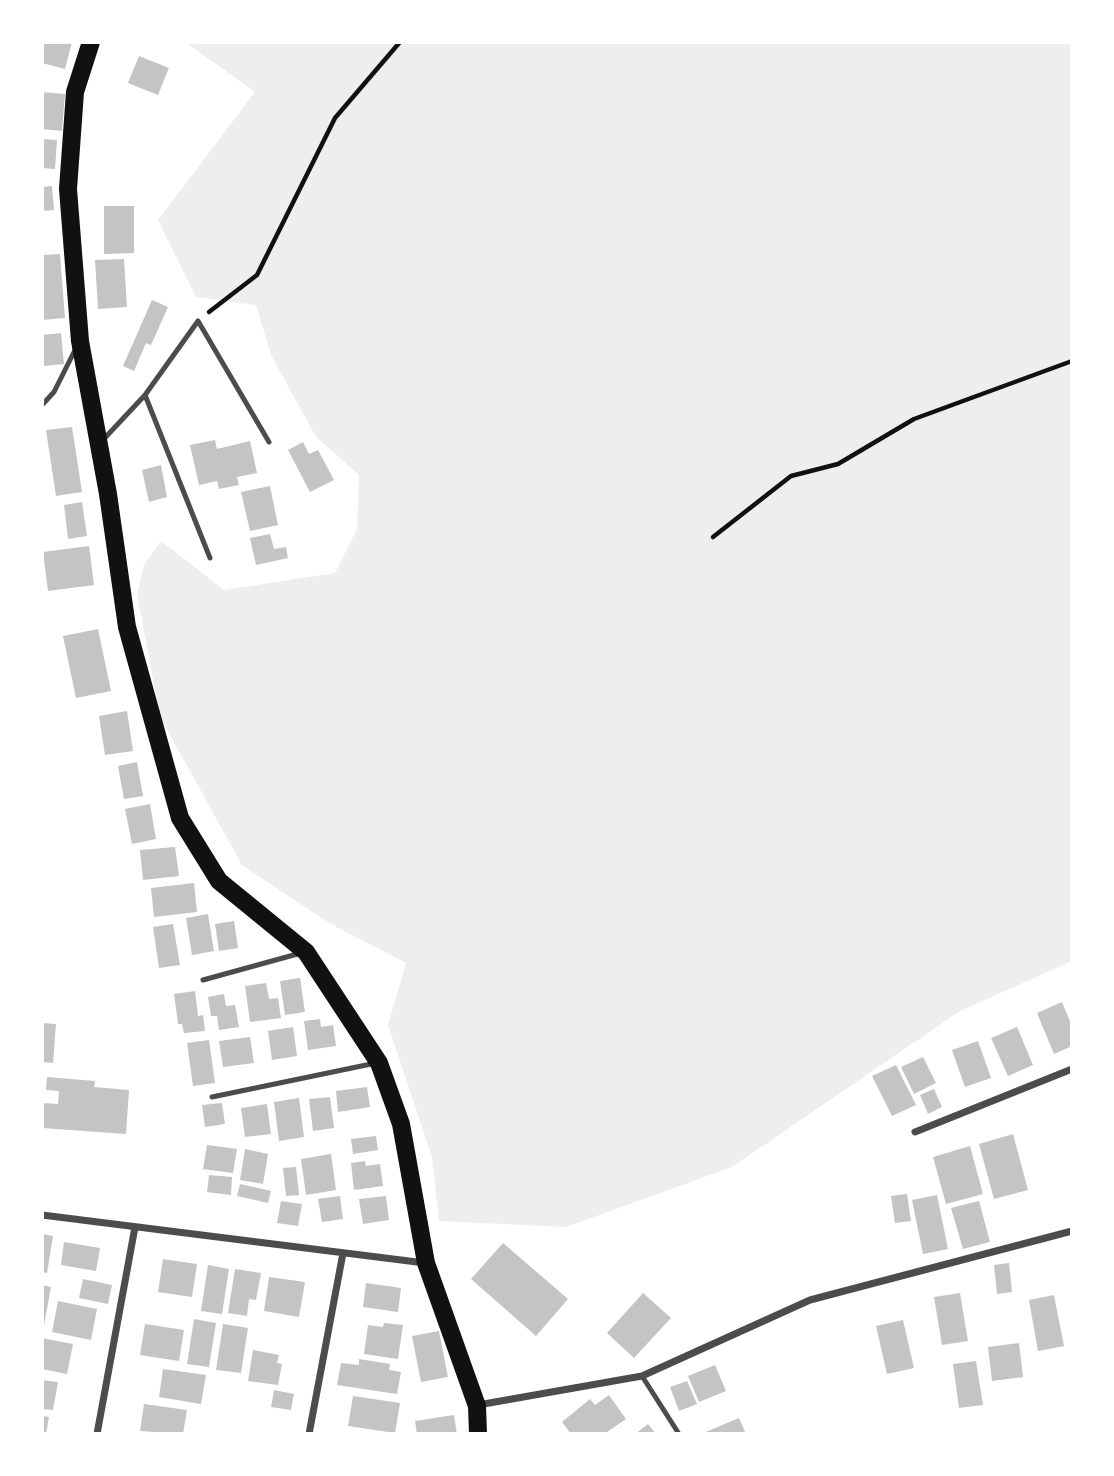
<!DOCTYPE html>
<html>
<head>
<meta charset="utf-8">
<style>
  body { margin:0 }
  #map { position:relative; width:1114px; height:1476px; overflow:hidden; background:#fff; font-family:"Zilla Slab",serif }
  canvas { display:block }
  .frame { position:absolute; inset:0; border:44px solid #fff; pointer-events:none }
</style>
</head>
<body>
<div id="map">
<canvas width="1114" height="1476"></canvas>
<div class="frame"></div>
</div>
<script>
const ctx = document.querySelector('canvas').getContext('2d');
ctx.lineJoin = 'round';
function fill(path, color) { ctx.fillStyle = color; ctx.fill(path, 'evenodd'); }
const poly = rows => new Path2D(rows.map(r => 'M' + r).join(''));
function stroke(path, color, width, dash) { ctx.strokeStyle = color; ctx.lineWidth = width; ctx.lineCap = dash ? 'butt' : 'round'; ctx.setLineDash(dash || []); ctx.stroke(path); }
const green = poly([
  [185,42,1072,42,1072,961,960,1011,732,1167,566,1227,439,1221,432,1157,388,1025,406,963,331,924,242,865,160,717,137,594,144,565,161,541,224,590,335,573,357,529,359,475,316,437,271,355,256,305,196,297,158,220,255,92]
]);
const building = poly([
  [42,42,72,42,65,69,42,63],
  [139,56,169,68,158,95,128,83],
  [42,92,65,94,62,131,42,129],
  [42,139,57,140,55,169,42,168],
  [52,186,54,210,42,211,42,187],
  [104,206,134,206,134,253,104,254],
  [60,254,65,318,42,320,42,255],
  [124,259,127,307,98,309,95,260],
  [152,300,168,307,151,345,146,343,134,371,123,366],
  [61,333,64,364,43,366,42,335],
  [72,427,82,492,56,496,46,430],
  [215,440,217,449,250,441,257,473,237,477,239,485,219,489,217,481,199,485,190,445],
  [303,442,309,454,318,450,334,480,310,492,288,450],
  [161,465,167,497,149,502,142,470],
  [270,486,278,525,250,531,241,492],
  [82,502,87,536,68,539,64,505],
  [270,534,274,549,286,547,288,558,256,565,250,538],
  [89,546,94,585,48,591,43,552],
  [98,629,111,691,76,698,63,636],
  [127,711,133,751,105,755,99,716],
  [137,762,143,796,124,799,118,766],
  [150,804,156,839,132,844,125,809],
  [175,847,179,876,143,880,140,850],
  [194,883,197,912,154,917,151,888],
  [208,914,214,951,192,955,186,918],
  [234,921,238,948,219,951,215,924],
  [173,924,180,965,159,968,153,927],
  [300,978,305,1012,285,1015,280,981],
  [266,983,269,999,278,998,281,1018,250,1022,245,986],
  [195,991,198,1016,203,1015,205,1031,184,1033,182,1024,178,1024,174,994],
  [224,994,226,1006,235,1005,239,1027,219,1030,217,1016,211,1016,208,997],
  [1062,1002,1072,1026,1072,1046,1054,1054,1037,1013],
  [320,1019,321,1027,333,1025,336,1046,308,1050,304,1021],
  [42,1023,56,1024,53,1063,42,1062],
  [293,1027,297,1056,272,1060,268,1031],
  [1017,1027,1033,1065,1008,1076,991,1038],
  [250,1037,254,1063,223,1067,219,1041],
  [209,1040,215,1083,193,1086,187,1043],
  [978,1041,991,1078,965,1087,952,1050],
  [923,1057,936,1083,914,1094,901,1067],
  [896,1065,916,1105,892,1116,872,1076],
  [47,1077,95,1081,94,1087,129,1090,126,1134,42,1128,42,1103,58,1104,59,1091,46,1090],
  [367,1087,370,1107,338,1112,336,1091],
  [934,1089,942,1107,928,1114,920,1095],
  [330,1097,334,1128,313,1131,309,1099],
  [299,1098,304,1137,279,1141,274,1102],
  [222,1103,225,1124,205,1127,202,1105],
  [267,1104,271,1134,245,1137,241,1108],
  [1013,1134,1028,1190,994,1199,979,1144],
  [376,1136,378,1150,353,1154,351,1139],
  [207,1145,237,1149,233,1173,203,1169],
  [970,1146,983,1194,946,1204,933,1157],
  [245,1149,268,1154,263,1184,240,1180],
  [331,1154,336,1190,306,1195,301,1159],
  [365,1161,366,1166,380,1164,383,1186,354,1190,351,1163],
  [296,1167,299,1195,286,1196,283,1168],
  [209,1175,232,1177,231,1195,207,1192],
  [240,1184,271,1191,268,1203,237,1196],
  [907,1194,911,1221,895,1223,891,1196],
  [937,1195,948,1249,923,1254,912,1200],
  [340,1196,343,1219,322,1222,318,1199],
  [386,1196,389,1220,363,1224,359,1199],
  [281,1201,302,1204,298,1226,277,1223],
  [979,1201,990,1242,963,1249,951,1208],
  [42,1234,53,1236,47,1273,42,1272],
  [64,1242,100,1248,96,1271,61,1265],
  [503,1243,568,1299,536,1336,471,1279],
  [163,1259,197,1264,192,1297,158,1292],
  [1009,1263,1012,1292,997,1294,994,1265],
  [208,1265,229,1269,222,1314,201,1311],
  [235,1269,261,1273,256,1300,249,1299,247,1316,228,1313],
  [269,1277,305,1282,299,1317,264,1311],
  [83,1279,112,1285,108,1304,79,1298],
  [366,1283,401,1288,398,1312,363,1307],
  [42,1285,51,1287,43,1331,42,1330],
  [643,1293,671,1318,634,1358,607,1333],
  [960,1293,968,1341,942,1345,934,1297],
  [1054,1295,1064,1346,1038,1351,1029,1300],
  [58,1301,97,1309,91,1340,52,1332],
  [194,1319,216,1323,209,1367,187,1364],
  [903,1320,914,1368,887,1374,876,1326],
  [384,1323,403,1325,398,1359,364,1354,368,1325,383,1327],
  [145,1324,184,1330,179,1361,140,1355],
  [223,1324,248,1328,241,1373,216,1370],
  [439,1331,448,1377,421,1382,412,1336],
  [42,1338,73,1344,67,1374,42,1369],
  [1019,1343,1023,1377,992,1381,988,1347],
  [253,1350,279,1355,277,1363,282,1364,278,1385,248,1381],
  [359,1359,390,1364,389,1370,401,1372,397,1394,337,1385,341,1363,359,1365],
  [976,1361,983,1405,959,1408,953,1364],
  [715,1365,726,1391,699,1402,688,1376],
  [163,1369,206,1375,201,1404,159,1397],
  [42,1380,58,1382,53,1410,42,1409],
  [687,1381,697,1404,679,1411,670,1387],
  [274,1390,294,1394,291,1410,271,1407],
  [609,1395,626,1419,604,1434,571,1434,562,1422,590,1399,595,1405],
  [353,1396,400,1403,395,1433,348,1426],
  [144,1404,187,1410,183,1434,140,1431],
  [454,1415,457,1434,417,1434,415,1421],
  [42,1416,49,1417,46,1434,42,1434],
  [739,1418,746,1434,701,1434],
  [648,1424,656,1434,635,1434]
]);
const path = poly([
  [209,312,257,275,335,118,400,42],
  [713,537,791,476,838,464,914,419,1072,361]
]);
const service = poly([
  [145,395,210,558],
  [42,405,54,392,76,348],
  [102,441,145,395,198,321,269,442],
  [203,980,301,953],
  [212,1097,376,1063],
  [642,1376,679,1434]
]);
const minor = poly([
  [915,1132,1072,1069],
  [42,1215,425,1263],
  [478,1405,642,1376,810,1300,1072,1231],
  [97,1434,135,1227],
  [309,1434,343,1253]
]);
const primary = poly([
  [91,42,75,92,68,189,80,341,108,494,127,627,180,818,219,881,306,952,379,1063,401,1124,426,1263,477,1406,478,1434]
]);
fill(green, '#eee');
fill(building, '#c4c4c4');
stroke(path, '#111', 4.5);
stroke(service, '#4c4c4c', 5);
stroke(minor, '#4c4c4c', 7);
stroke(primary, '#111', 18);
</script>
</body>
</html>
